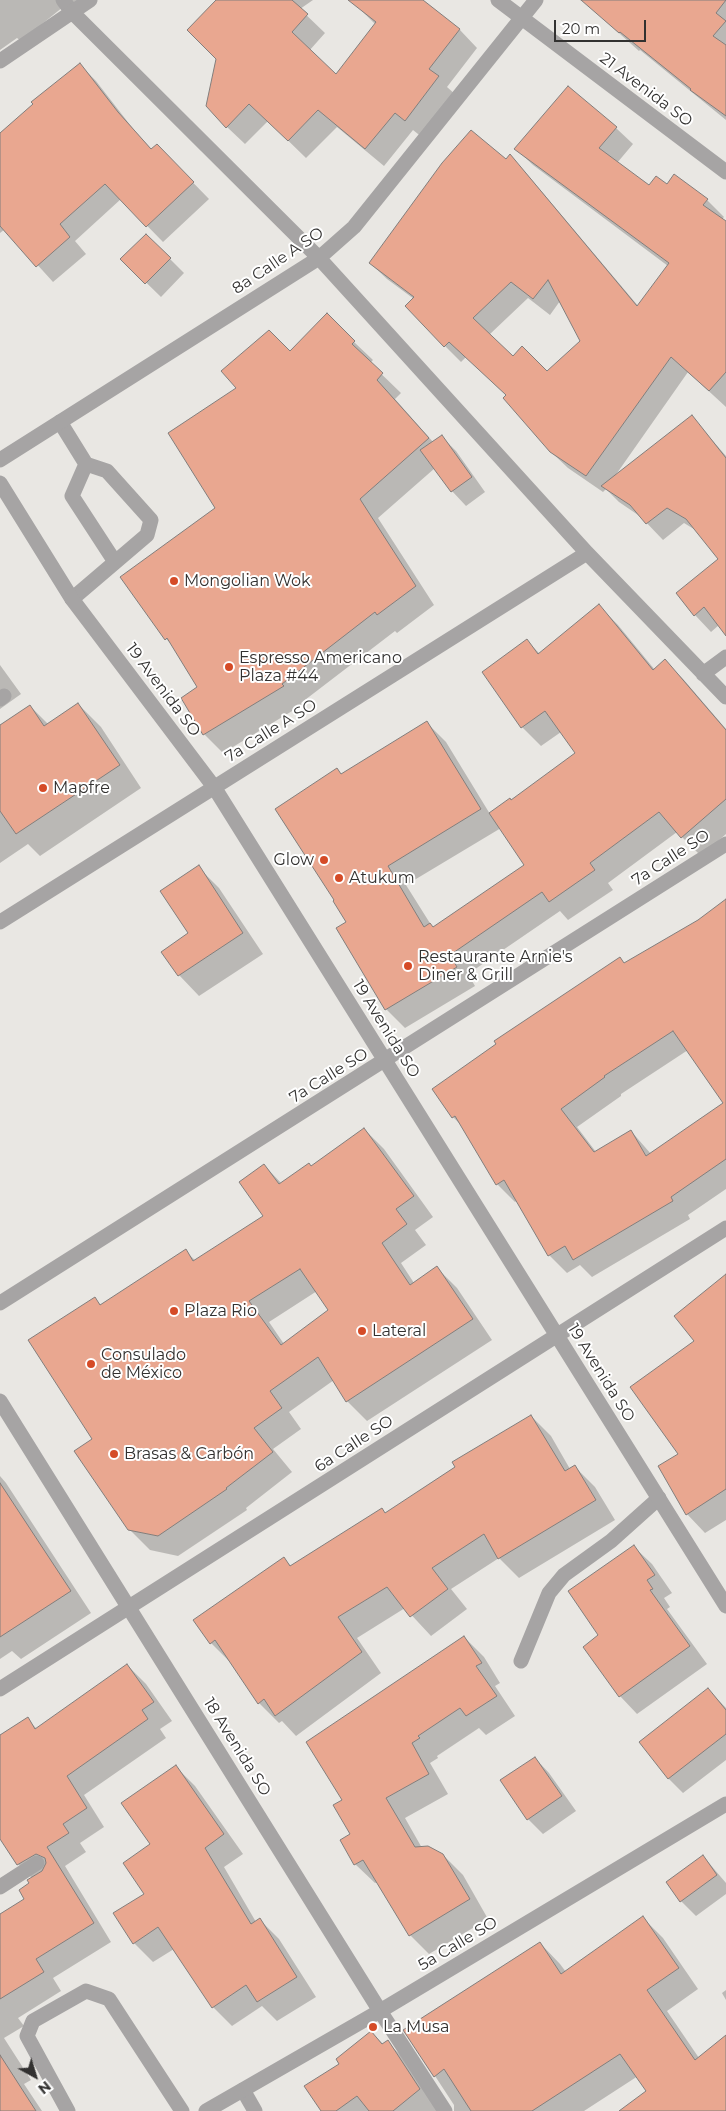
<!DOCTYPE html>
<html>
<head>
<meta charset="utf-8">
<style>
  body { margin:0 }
  #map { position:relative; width:726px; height:2111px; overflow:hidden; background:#e9e7e3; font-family:Montserrat,sans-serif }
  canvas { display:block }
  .north { position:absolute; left:10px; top:2051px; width:50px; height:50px; -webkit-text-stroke:4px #fff; paint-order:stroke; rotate:141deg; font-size:14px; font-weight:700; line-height:20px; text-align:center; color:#323130 }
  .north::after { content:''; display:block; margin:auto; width:18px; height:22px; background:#323130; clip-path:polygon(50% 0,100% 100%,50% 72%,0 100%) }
  .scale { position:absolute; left:554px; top:20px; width:92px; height:22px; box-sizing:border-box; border:2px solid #323130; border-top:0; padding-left:6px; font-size:15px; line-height:18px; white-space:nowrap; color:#323130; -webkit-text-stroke:4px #fff; paint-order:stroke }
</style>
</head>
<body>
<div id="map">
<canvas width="726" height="2111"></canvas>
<div class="north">N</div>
<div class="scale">20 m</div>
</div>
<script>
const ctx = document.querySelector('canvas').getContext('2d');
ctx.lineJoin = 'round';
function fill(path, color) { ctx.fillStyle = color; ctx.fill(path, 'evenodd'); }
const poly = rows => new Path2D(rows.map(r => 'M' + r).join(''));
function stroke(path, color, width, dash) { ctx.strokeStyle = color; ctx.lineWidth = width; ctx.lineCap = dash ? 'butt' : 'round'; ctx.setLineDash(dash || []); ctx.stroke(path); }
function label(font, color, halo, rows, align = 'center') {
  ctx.font = font + ' Montserrat,sans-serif'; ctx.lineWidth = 4; ctx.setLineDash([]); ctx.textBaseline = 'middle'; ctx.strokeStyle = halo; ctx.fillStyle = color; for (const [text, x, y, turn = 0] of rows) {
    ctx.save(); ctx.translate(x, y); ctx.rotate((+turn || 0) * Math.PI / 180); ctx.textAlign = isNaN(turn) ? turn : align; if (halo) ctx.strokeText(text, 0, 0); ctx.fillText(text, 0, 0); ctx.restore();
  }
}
const shadow = poly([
  [0,0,84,0,63,7,21,41,17,38,0,50],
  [218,0,313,0,300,9,325,33,309,51,336,76,375,24,356,5,360,0,421,0,460,30,477,48,447,87,456,95,423,138,413,130,384,166,337,127,306,158,268,121,245,144,227,127,217,58],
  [582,0,726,0,726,120,640,50,639,51],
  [80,65,96,81,134,130,152,150,173,162,209,199,163,242,121,199,75,241,86,254,53,282,5,229,0,233,0,134],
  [616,128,633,144,617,163,649,187,667,186,674,176,707,200,724,217,721,220,726,223,726,407,688,372,615,476,692,417,726,456,726,632,719,625,711,632,695,615,720,560,697,531,684,523,663,540,641,517,619,502,606,489,603,492,568,468,550,451,507,396,466,357,461,362,445,346,414,299,387,279,370,263,510,156,526,173,639,307,668,266,533,165,516,149],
  [528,298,550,315,560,301,581,341,547,373,513,358,489,335],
  [146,235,184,273,161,297,122,259],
  [354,342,373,360,370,363,401,393,395,399,433,442,441,436,456,451,485,492,466,506,452,491,435,468,378,518,434,605,397,633,395,631,301,703,302,705,223,753,204,734,183,698,199,688,174,646,166,639,217,508,290,353],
  [599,606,618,625,655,670,665,661,684,680,726,729,726,834,701,856,677,832,608,883,613,890,568,920,560,911,468,974,475,986,405,1028,386,1009,348,923,342,775,427,723,446,742,490,814,512,801,577,753,561,732,541,746,522,727,483,672,527,641,540,654],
  [501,828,525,865,433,928,406,885],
  [0,665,21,694,0,709],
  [78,704,101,727,141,788,40,856,28,844,0,863,0,727,30,706,48,724],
  [198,867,219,888,263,954,199,996,179,975,190,934],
  [726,901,726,1189,688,1215,690,1219,592,1277,580,1265,567,1273,549,1255,518,1200,515,1202,497,1184,464,1128,453,1117,625,964,698,921],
  [688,1050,725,1103,651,1154,631,1131,596,1152,577,1127,621,1096,621,1094],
  [364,1129,384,1149,433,1217,415,1230,426,1245,401,1263,414,1283,437,1268,457,1288,492,1340,367,1421,347,1401,334,1380,289,1412,301,1429,273,1449,292,1472,246,1508,247,1510,178,1556,150,1550,129,1529,94,1439,95,1299,101,1305,185,1251,196,1261,264,1216,264,1165,282,1184,312,1167],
  [317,1291,330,1310,284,1344,269,1322],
  [726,1276,726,1520,705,1533,687,1514,680,1454,695,1341],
  [531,1416,551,1436,570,1469,574,1466,595,1487,615,1520,519,1578,499,1558,451,1589,467,1609,431,1636,405,1608,357,1638,381,1673,296,1736,282,1721,279,1723,259,1703,231,1663,211,1643,284,1559,292,1567,385,1514],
  [0,1476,6,1483,91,1613,21,1659,12,1651,0,1659],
  [634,1547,652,1564,672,1593,664,1598,670,1607,667,1609,707,1664,637,1714,620,1696,599,1635],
  [464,1637,484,1657,500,1683,495,1686,515,1716,486,1735,479,1728,437,1756,438,1758,430,1763,448,1794,405,1818,422,1848,443,1855,463,1875,488,1919,429,1954,410,1935,378,1882,375,1883,355,1864,352,1834,344,1800],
  [127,1665,146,1684,172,1721,160,1729,166,1738,84,1795,104,1827,80,1843,86,1852,65,1866,111,1942,53,1978,61,1991,18,2018,24,2026,4,2038,31,2080,24,2084,42,2111,0,2111,0,1916,26,1899,32,1878,18,1864,0,1837,0,1737,27,1719,37,1729],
  [708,1689,726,1708,726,1760,683,1793,669,1779,641,1742],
  [535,1758,549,1773,576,1811,543,1834,528,1819],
  [176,1767,195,1786,243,1854,224,1867,256,1922,260,1920,279,1939,316,1997,277,2021,262,2006,232,2026,213,2007,174,1949,153,1962,134,1943,146,1894,151,1845],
  [703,1856,726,1883,726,1894,696,1916,681,1901],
  [643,1918,663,1938,698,1989,667,2011,699,2058,726,2037,726,2111,621,2111,648,2091,638,2076,584,2111,454,2111,454,2105,405,2030,540,1943,560,1964,566,1972],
  [726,1990,726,2000,722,1993],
  [371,2032,383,2044,387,2042,408,2062,440,2111,323,2111,341,2064]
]);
const building = poly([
  [216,0,292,0,308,14,292,32,336,74,376,22,348,0,423,0,460,29,429,69,439,76,405,121,395,113,365,149,318,110,288,141,249,104,226,128,206,106,216,59,187,30,216,0],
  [581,0,726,0,716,13,726,21,713,36,726,45,726,116,690,90,691,89,620,32,619,33,581,0],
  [80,63,118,112,151,149,157,144,194,182,146,227,105,184,60,224,70,237,36,267,0,226,0,133,33,104,31,102,80,63],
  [568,86,617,127,599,148,649,185,656,176,667,184,674,174,708,199,703,205,726,221,726,372,709,391,671,357,586,476,550,452,503,398,506,395,449,342,444,347,405,306,414,297,369,263,442,163,471,130,506,159,510,154,637,306,669,263,514,149,568,86],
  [548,280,580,341,547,371,522,346,513,356,473,318,511,282,533,299,548,280],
  [146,234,171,258,145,284,120,259,146,234],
  [327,313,355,341,352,344,383,373,377,380,429,438,360,499,416,586,377,615,375,612,282,684,284,686,203,735,181,698,197,687,167,638,165,640,120,577,215,508,168,433,236,388,221,371,269,330,290,351,327,313],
  [692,415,726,458,726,636,704,607,694,616,676,593,718,559,686,519,667,508,646,524,630,505,601,486,692,415],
  [442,435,472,477,451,492,420,450,442,435],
  [599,604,653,670,665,659,726,730,726,799,681,838,659,812,590,863,595,870,549,902,542,892,450,955,457,967,385,1010,336,928,346,922,333,901,334,900,275,809,337,768,341,774,427,721,481,809,388,866,424,927,430,923,433,927,524,865,489,813,510,798,511,800,575,753,545,711,521,728,482,672,527,639,538,654,599,604],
  [78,703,120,765,16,834,0,811,0,725,30,705,44,726,78,703],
  [199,865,243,933,178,976,161,952,188,933,160,891,199,865],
  [726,899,726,1159,671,1197,673,1201,573,1260,565,1246,548,1256,504,1180,496,1185,455,1116,452,1118,432,1089,496,1044,494,1041,620,957,624,963,698,920,726,899],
  [673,1031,723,1103,646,1156,631,1130,594,1152,561,1109,605,1077,604,1076,673,1031],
  [364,1128,414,1196,396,1209,407,1224,382,1243,410,1285,437,1266,473,1319,346,1402,318,1357,270,1391,282,1408,254,1428,273,1452,226,1488,227,1489,158,1536,128,1530,74,1451,92,1439,28,1340,95,1297,100,1305,186,1249,193,1261,263,1216,239,1182,264,1164,279,1184,309,1163,311,1166,364,1128],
  [300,1269,328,1310,281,1345,249,1301,300,1269],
  [726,1274,726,1489,686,1515,658,1466,678,1454,630,1387,694,1341,674,1316,726,1274],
  [531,1415,565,1471,575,1465,596,1500,498,1559,484,1534,432,1568,448,1589,410,1617,387,1587,338,1617,362,1652,275,1716,264,1699,258,1704,215,1640,210,1644,193,1620,284,1557,290,1566,382,1508,385,1513,455,1467,452,1462,531,1415],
  [0,1483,71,1591,0,1637,0,1483],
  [634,1545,655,1575,647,1580,653,1589,650,1590,690,1646,619,1697,583,1647,598,1635,568,1591,634,1545],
  [464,1636,482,1663,476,1666,497,1696,466,1716,460,1708,418,1736,420,1738,412,1743,429,1774,386,1798,415,1847,428,1846,443,1854,470,1899,409,1936,363,1860,354,1865,340,1840,350,1834,333,1805,342,1800,306,1742,464,1636],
  [127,1664,154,1702,142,1710,148,1719,67,1776,87,1808,63,1824,69,1833,47,1847,94,1923,36,1959,44,1972,0,1999,0,1914,24,1899,19,1890,29,1883,27,1880,42,1871,46,1863,45,1858,36,1854,17,1865,0,1839,0,1735,28,1717,35,1729,127,1664],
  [708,1688,726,1710,726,1734,668,1779,639,1742,708,1688],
  [535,1757,562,1796,527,1820,500,1780,535,1757],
  [176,1765,224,1834,205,1848,251,1924,260,1918,297,1977,257,2002,246,1985,212,2008,158,1927,133,1944,113,1913,144,1894,123,1863,150,1844,121,1803,176,1765],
  [703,1855,717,1875,680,1902,666,1882,703,1855],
  [643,1916,679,1968,647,1990,695,2060,726,2035,726,2111,619,2111,646,2091,620,2054,532,2111,471,2111,444,2069,434,2077,403,2030,540,1942,561,1974,643,1916],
  [371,2031,382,2044,388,2040,420,2089,393,2111,369,2111,357,2096,336,2111,321,2111,304,2086,339,2064,336,2059,371,2031],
  [0,2055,36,2111,0,2111,0,2055]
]);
const lane = poly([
  [63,0,72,12],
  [60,422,86,464,107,471,151,520,147,535,72,599],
  [86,464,72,496,115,562],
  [0,699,4,696],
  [521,1661,549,1593,564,1575,611,1541,659,1498],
  [0,1887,37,1863],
  [243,2090,255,2111],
  [68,2111,27,2036,33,2021,86,1991,109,1999,182,2111]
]);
const street = poly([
  [498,0,726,172],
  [72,12,319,258,587,553,726,697],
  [0,61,90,0],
  [0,460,319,258,354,227,536,0],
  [0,483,72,599,214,787,726,1606],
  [703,674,726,657],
  [0,922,587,553],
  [0,1303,726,844],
  [0,1401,380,2011,445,2111],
  [0,1689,726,1228],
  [206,2111,380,2011,726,1804]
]);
const markers = [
  [174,581,5,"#d54b27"],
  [229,667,5,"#d54b27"],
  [43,788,5,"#d54b27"],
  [324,860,5,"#d54b27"],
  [339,878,5,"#d54b27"],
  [408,966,5,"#d54b27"],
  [174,1311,5,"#d54b27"],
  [362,1331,5,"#d54b27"],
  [91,1364,5,"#d54b27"],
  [114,1454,5,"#d54b27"],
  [373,2027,5,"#d54b27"]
];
const streetNames = [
  ["21 Avenida SO",646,90,37],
  ["8a Calle A SO",278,261,-34],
  ["19 Avenida SO",163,690,53],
  ["7a Calle A SO",271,731,-32],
  ["7a Calle SO",671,858,-33],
  ["19 Avenida SO",386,1029,58],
  ["7a Calle SO",329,1076,-32],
  ["19 Avenida SO",601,1373,58],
  ["6a Calle SO",354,1444,-33],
  ["18 Avenida SO",237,1747,58],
  ["5a Calle SO",458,1944,-31]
];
const poiNames = [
  ["Mongolian Wok",184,581],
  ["Espresso Americano",239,658],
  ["Plaza #44",239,676],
  ["Mapfre",53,788],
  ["Glow",314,860,"right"],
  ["Atukum",349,878],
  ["Restaurante Arnie's",418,957],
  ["Diner & Grill",418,975],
  ["Plaza Rio",184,1311],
  ["Lateral",372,1331],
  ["Consulado",101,1355],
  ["de México",101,1373],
  ["Brasas & Carbón",124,1454],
  ["La Musa",383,2027]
];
fill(shadow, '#0003');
fill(building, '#e9a790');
stroke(building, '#827e7c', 1);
stroke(lane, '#a6a4a4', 15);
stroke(street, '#a6a4a4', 15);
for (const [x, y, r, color] of markers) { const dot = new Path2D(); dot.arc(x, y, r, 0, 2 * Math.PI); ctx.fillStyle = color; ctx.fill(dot); stroke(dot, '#fff', 2); }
label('16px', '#323130', '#fff', streetNames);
label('16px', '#323130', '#fff', poiNames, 'left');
</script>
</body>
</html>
